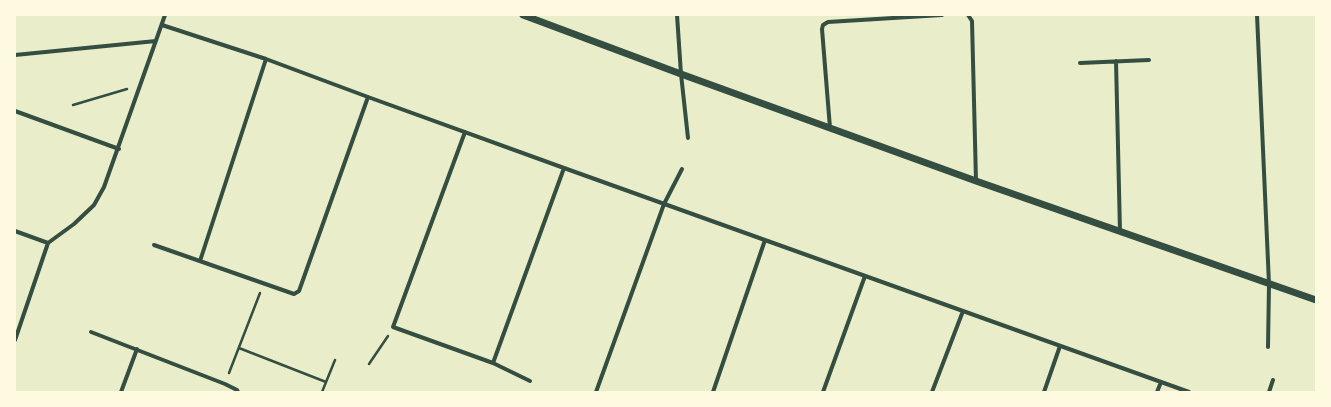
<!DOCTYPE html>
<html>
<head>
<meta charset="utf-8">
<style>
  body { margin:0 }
  #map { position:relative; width:1331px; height:407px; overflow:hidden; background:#e9edc9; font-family:"Exo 2",sans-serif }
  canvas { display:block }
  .frame { position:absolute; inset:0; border:16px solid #fefae0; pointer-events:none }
</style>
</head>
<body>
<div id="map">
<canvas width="1331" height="407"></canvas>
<div class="frame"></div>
</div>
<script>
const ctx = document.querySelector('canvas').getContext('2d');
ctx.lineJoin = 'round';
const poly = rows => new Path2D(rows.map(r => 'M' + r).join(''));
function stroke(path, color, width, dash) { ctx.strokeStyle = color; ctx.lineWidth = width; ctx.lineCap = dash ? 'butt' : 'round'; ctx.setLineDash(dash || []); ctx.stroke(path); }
const path = poly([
  [73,105,127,89],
  [239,348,326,382],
  [369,364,388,336],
  [229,373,260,293],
  [322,392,335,360]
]);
const minor = poly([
  [677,15,681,74,688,138],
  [968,15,972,21,976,181],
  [1257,15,1269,284,1268,347],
  [162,25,266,59,368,97,564,168,1189,392],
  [15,55,156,41],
  [1116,61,1120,232],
  [1080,63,1149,60],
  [15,111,119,149],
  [830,128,822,29,823,25,828,22,942,15],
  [465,132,393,327,493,363,530,381],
  [15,231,48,243],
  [154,245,294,294,299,291,368,97],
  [200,261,266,59],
  [91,332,225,384,237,390,238,392],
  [15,340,48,243,74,224,94,205,104,187,165,15],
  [493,363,564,168],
  [121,392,137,349],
  [596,392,664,204,682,169],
  [713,392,765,240],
  [823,392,865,276],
  [932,392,963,311],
  [1044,392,1060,346],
  [1157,392,1161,382],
  [1269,392,1273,380]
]);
const tertiary = poly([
  [523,15,681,74,976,181,1316,300]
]);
stroke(path, '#344e41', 2.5);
stroke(minor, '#344e41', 4);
stroke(tertiary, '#344e41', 7);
</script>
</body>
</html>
